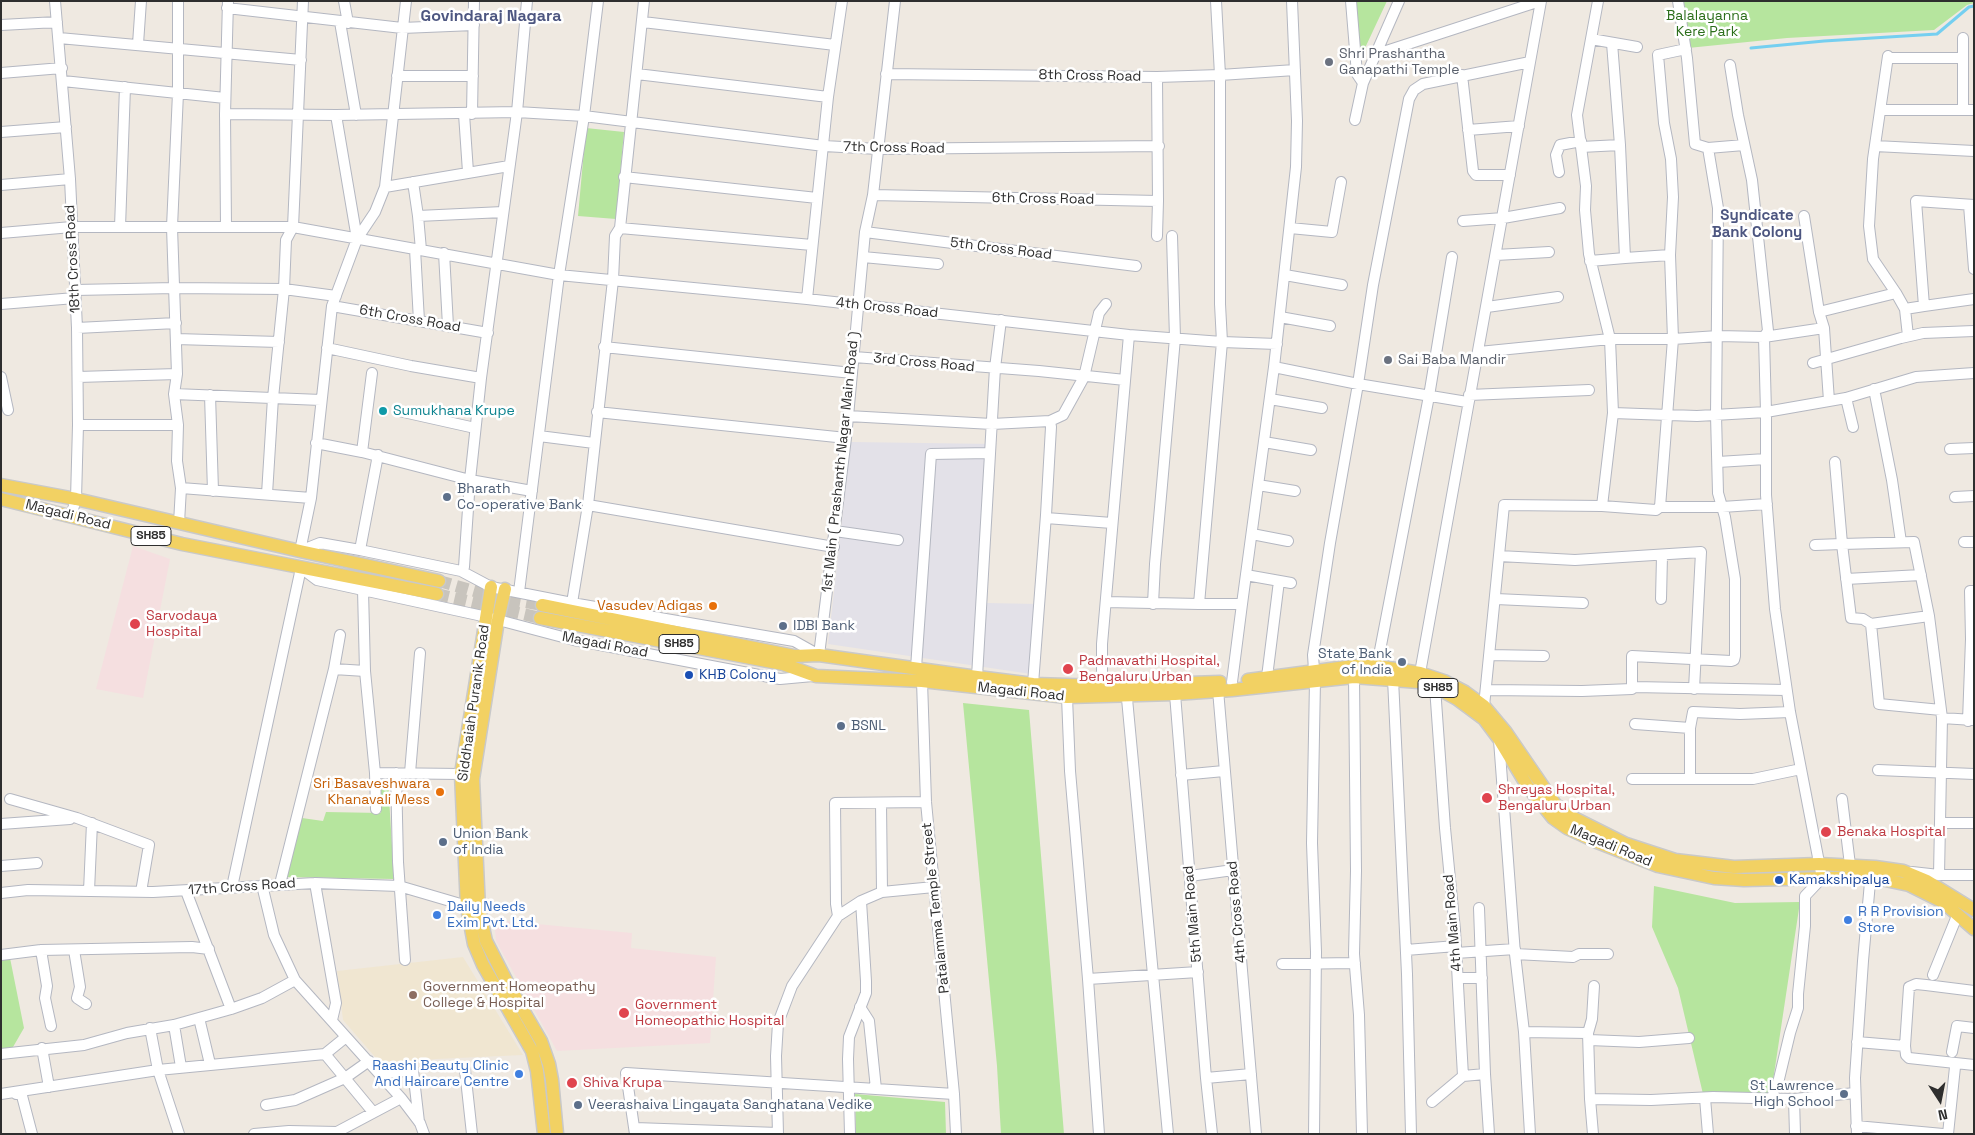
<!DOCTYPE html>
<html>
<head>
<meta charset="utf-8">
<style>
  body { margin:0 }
  #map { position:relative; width:1975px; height:1135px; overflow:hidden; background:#efe9e1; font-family:"Space Grotesk",sans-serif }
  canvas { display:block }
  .frame { position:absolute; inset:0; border:2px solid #2e2e2e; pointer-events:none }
  .north { position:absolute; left:1915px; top:1075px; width:50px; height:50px; -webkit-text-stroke:4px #fff; paint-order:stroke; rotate:169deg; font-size:14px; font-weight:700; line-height:20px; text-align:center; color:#2e2e2e }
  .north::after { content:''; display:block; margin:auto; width:18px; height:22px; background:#2e2e2e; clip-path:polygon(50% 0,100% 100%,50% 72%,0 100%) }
</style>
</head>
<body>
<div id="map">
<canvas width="1975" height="1135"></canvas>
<div class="frame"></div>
<div class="north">N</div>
</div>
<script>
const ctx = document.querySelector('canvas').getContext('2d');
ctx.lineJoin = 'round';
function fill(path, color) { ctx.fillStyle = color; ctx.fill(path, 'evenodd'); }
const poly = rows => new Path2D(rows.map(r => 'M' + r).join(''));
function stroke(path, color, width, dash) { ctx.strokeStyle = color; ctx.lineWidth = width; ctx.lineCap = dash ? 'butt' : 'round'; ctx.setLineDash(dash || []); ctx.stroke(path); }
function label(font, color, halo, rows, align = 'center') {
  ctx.font = font + ' "Space Grotesk",sans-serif'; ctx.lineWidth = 5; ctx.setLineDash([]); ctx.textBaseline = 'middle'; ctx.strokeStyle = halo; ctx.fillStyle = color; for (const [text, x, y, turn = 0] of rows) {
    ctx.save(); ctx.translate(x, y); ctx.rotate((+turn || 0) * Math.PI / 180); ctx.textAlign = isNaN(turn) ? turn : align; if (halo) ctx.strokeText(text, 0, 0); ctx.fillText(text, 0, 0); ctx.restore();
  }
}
const industrial = poly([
  [851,442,995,444,987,603,1037,604,1031,674,828,644]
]);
const education = poly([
  [463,957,523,1055,436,1059,382,1065,343,1020,337,971]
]);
const medical = poly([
  [133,546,170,559,143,698,96,689],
  [494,920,632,933,631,948,716,957,710,1043,557,1051,496,941]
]);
const green = poly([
  [1349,1,1387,1,1365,48,1350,49],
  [1680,1,1974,1,1974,3,1967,5,1934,30,1787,38,1688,48],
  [586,128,624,132,616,219,578,216],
  [963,703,1029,710,1064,1134,1001,1134,997,1066],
  [380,781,388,781,394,879,284,877,302,818,323,821,326,812,381,813],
  [1654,886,1735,903,1800,902,1771,1094,1703,1094,1678,988,1652,927],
  [10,958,24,1028,13,1047,1,1049,1,959],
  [855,1094,945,1102,946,1134,856,1134]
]);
const stream = poly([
  [1751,48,1824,41,1937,34,1969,7,1974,6]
]);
const majorTunnel = poly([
  [439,581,492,596,542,605],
  [437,594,540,618]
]);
const minor = poly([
  [55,1,70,179,77,328,78,425,76,499,71,516],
  [178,1,178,93,172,227,177,374,174,394,178,425,177,461,181,488,179,523],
  [228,1,225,114,336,115,517,112,584,116,824,146,878,149,1159,146],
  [344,1,348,23],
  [1216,1,1220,75,1220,304,1222,342,1199,604,1242,604,1232,682],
  [1292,1,1297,121,1296,167,1274,367,1358,384,1467,402],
  [1351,1,1357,74,1363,83],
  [227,8,402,28,474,25],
  [340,22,356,115],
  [643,22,835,45],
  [1,25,57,22],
  [59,38,301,60],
  [1963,38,1963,110],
  [1591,39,1637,47],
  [1612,43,1620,145,1625,258,1670,255],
  [138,44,141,1],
  [1374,55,1540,1],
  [1888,56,1873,159,1869,226,1873,259,1896,293],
  [1892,58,1963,58],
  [1730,65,1738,115,1752,180,1768,331,1764,337,1766,412,1766,495,1775,609,1790,712,1822,878,1805,896,1805,926,1798,994,1798,1008,1790,1033,1778,1083,1774,1088,1773,1098],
  [1,73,62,68],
  [637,74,828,97],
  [886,74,1157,77,1220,75,1295,70],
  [1462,75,1473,171,1476,175,1510,175],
  [397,76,473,76],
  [63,81,225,98],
  [1881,110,1974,110],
  [225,114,226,227],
  [464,114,468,172],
  [472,114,474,1],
  [336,115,357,239],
  [1355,120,1363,83,1399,1],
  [1468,130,1519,126],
  [1,132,66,127],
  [1875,146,1974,151],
  [1581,147,1620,145],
  [1708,148,1744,145],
  [1559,172,1556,155,1560,145,1581,141],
  [624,177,817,198],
  [413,182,418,216],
  [1,185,70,179],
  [385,187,509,166],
  [873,195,1158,201,1157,77],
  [1969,205,1974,269],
  [1974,205,1916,201,1924,306,1974,299],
  [1804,216,1819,312],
  [1463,221,1503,218,1560,208],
  [120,227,125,87],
  [620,228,812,245],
  [1290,228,1332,232,1341,182],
  [865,232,1136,266],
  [1,233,72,227,293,227,559,275,807,299,1129,335,1222,342,1277,344],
  [1157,236,1158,201],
  [415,249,419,321],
  [421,250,418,216,503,212],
  [444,253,448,326],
  [1496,255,1549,252],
  [863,257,938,264],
  [1590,261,1625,258],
  [1285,275,1342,285],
  [75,290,175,288,284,289,286,240,293,227,303,1],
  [807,299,828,97,842,1],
  [1,304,75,298],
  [332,306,488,333],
  [1487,307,1558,297],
  [1905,309,1908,336],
  [1280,317,1330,326],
  [77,328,176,323],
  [1824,328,1829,401],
  [176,339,279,342],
  [604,347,852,373],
  [327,348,411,366,481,378],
  [1479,352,1610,339,1673,339,1718,336,1764,337,1824,328,1819,312,1896,293,1905,309,1924,306],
  [854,357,1039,371,1125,380],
  [1813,363,1901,338,1923,333,1974,331],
  [1,377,8,410],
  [78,377,177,374],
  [1874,389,1892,480,1901,542],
  [174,394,321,400],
  [210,395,213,491],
  [1469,395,1589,390],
  [1846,398,1853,427],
  [1270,399,1322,408],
  [399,411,475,428],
  [597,412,846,438],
  [1613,413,1697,416,1766,412,1846,398,1916,377,1974,373],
  [848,416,992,424,1050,421,1051,427,1046,515,1033,684],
  [1050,421,1063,415,1084,377,1099,313,1106,304],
  [78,425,178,425],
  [539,436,594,443],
  [1264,442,1311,450],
  [316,443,362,452,470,480,532,491],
  [1950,449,1974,448],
  [362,452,372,373],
  [1718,462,1766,459],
  [1835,462,1842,544,1914,542,1929,616,1942,718,1939,875],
  [1258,485,1295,491],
  [181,488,311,498],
  [267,494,273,398,284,289,336,296],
  [1955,497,1974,496],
  [588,505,834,547],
  [1602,506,1656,510,1660,507,1673,339,1670,255,1673,197,1671,159,1664,123,1658,55,1686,49],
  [1660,507,1722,507,1767,504],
  [1046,518,1112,523],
  [835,531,898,540],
  [1252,534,1288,541],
  [1964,542,1974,542],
  [1815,545,1842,544,1851,618,1863,619,1871,624,1879,704,1941,710],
  [360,550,378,455],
  [300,551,320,543,360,550,461,571,491,587,572,603,794,641,819,655,846,438,865,232,873,195,895,1],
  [300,551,311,498,332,306,357,239,375,212,385,187,406,1],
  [1499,556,1575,560,1701,552,1694,689],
  [461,571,464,567,470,480,481,378,517,112,527,1],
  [1246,575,1291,583],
  [1846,579,1921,575],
  [519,592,559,275,584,116,598,1],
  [1496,599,1583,603],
  [1661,599,1662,556],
  [1106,602,1199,604],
  [572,603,588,505,613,280,615,236,620,228,644,1],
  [1153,604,1155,564,1175,338,1172,236],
  [1242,604,1274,367],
  [1871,624,1929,616],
  [1489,655,1544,656],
  [1377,666,1429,396,1452,257],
  [916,668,931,454,990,453],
  [334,669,340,635],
  [1314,670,1313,655,1330,543,1358,384,1373,285,1409,99,1414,90,1423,84,1530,62],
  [365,671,375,773,376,809],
  [1420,673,1541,1],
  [977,677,995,368,1001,320],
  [1267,677,1279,581],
  [1354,677,1356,871,1354,954,1359,1015,1362,1134],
  [1393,679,1407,974,1411,1134],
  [922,681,926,802,954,1094,956,1134],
  [1102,686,1102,644,1129,335],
  [1435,687,1445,828,1455,930,1463,1076],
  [1126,688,1168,1134],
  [1632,689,1632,656,1731,661,1734,660,1735,656,1735,579,1725,517,1718,493,1716,415,1718,208,1708,148,1695,144,1687,58,1678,1],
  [1218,690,1256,1134],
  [1486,690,1582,691,1632,689,1634,687,1786,690],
  [1175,694,1206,1078,1212,1134],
  [1067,697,1070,771,1088,979,1099,1134],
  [1484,706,1504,505,1602,506,1613,413,1610,339,1589,254,1585,210,1586,186,1577,115,1598,1],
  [1942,718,1973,720],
  [1968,721,1971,639,1970,591,1974,591],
  [1635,724,1690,728],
  [1499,740,1515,954,1524,1032,1530,1134],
  [1878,770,1974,774],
  [375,773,461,774],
  [396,773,398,862,405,960],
  [410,773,420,653],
  [1181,775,1224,771],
  [1632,779,1753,779,1801,769],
  [1690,779,1690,728,1693,712,1740,714,1790,712],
  [10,799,77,818,149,845,141,892],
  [1842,799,1850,865],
  [881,803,882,892],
  [1941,823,1974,823],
  [1,824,70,819],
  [1,866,37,863],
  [1912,872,1939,875,1974,875],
  [1190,876,1233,870],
  [315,883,336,1003,332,1020],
  [280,884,334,669,365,671,363,590],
  [262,885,274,935,295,980,401,1098,420,1123,424,1134],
  [232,887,301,568,317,580,487,617,574,640,780,679,813,676],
  [89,891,92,823],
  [186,891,231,1009],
  [1,893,28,890,153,892,315,883,399,886,474,908],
  [1479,908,1485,1074],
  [838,916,836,904,835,803,926,802],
  [41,950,47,986,45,998,51,1026],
  [74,950,80,987,77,998,86,1004],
  [1406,950,1456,946],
  [1456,953,1515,949],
  [1515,954,1573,957,1579,954,1608,954],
  [1,955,41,950,192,947,209,949],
  [1282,964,1355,963],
  [1933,975,1957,916],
  [1458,978,1482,978],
  [1088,979,1198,972],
  [1974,991,1926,985,1916,984,1909,987,1905,1046,1906,1055,1909,1058,1974,1065],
  [860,1007,869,1021,876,1089],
  [199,1018,210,1064],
  [174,1025,181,1067],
  [150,1028,158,1070,179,1134],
  [1524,1032,1588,1033,1590,1099,1593,1134],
  [1588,1033,1592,1019,1594,986],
  [1589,1040,1639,1042,1689,1038],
  [1857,1042,1905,1046],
  [42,1048,49,1087],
  [1952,1052,1957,1026,1974,1028],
  [1,1054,84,1045,127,1033,174,1025,231,1009,262,998,295,980],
  [325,1054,373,1112],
  [465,1070,472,1134],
  [380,1074,413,1070,419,1122],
  [1463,1076,1485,1074,1489,1134],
  [1206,1078,1251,1074],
  [1,1094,158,1070,325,1054,346,1037],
  [16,1094,21,1092,32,1134],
  [1705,1098,1708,1134],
  [1590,1099,1651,1100,1713,1097,1794,1099,1855,1093],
  [1794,1099,1795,1134],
  [1432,1102,1463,1076],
  [266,1105,295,1100,345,1078,369,1061],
  [1856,1126,1943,1134],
  [635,1128,778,1133],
  [254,1134,289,1131,337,1132,401,1098],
  [635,1134,626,1073,954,1094],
  [778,1134,776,1056,778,1023,792,986,838,916,861,901,882,892,934,887],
  [850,1134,848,1059,849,1037,866,993,866,981,861,901],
  [1314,1134,1316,952,1312,843,1315,681],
  [1857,1134,1855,1078,1863,961,1871,871],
  [1948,1134,1955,1067]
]);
const major = poly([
  [1,485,76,499,300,551,439,581],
  [1,499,182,544,437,594],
  [491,587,461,774,467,907,474,944,483,965,532,1051,537,1071,544,1134],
  [505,589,498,620,473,779,479,909,486,941,509,986,541,1041,549,1064,552,1080,557,1134],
  [542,605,794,656,819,655,977,677,1033,684,1102,686,1220,682],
  [540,618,783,664,816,676,922,681,1067,697,1175,694,1232,690,1354,677,1419,682,1435,687,1457,699,1484,719,1499,739,1528,787,1553,818,1567,828,1597,842,1658,866,1714,878,1744,880,1871,877,1909,885,1943,902,1974,929],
  [1248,680,1354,666,1377,666,1420,673,1444,681,1465,692,1484,706,1505,731,1555,804,1570,816,1626,844,1675,860,1734,867,1819,864,1875,867,1903,871,1927,881,1974,910]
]);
const markers = [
  [1329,62,5,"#6b7280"],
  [1388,360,5,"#6b7280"],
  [383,411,5,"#0f9aa8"],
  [447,497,5,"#5c6f8a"],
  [713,606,5,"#e8710a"],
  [135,624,6,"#e0444e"],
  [783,626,5,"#5c6f8a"],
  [1402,662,5,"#5c6f8a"],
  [1068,669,6,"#e0444e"],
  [689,675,5,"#1a4fb4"],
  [841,726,5,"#5c6f8a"],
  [440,792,5,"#e8710a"],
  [1487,798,6,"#e0444e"],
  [1826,832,6,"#e0444e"],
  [443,842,5,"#5c6f8a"],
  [1779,880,5,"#1a4fb4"],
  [437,915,5,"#3f7fe0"],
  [1848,920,5,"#3f7fe0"],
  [413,995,5,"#8d6e63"],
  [624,1013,6,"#e0444e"],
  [519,1074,5,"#3f7fe0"],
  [572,1083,6,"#e0444e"],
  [1844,1094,5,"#5c6f8a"],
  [578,1105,5,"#5c6f8a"]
];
const shields = [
  [151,536,40],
  [679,644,40],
  [1438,688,40]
];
const shieldNames = [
  ["SH85",151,536],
  ["SH85",679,644],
  ["SH85",1438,688]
];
const parkNames = [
  ["Balalayanna",1707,16],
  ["Kere Park",1707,32]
];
const worshipNames = [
  ["Shri Prashantha",1339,54],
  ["Ganapathi Temple",1339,70],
  ["Sai Baba Mandir",1398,360]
];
const streetNames = [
  ["8th Cross Road",1090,76,1],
  ["7th Cross Road",894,148,1],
  ["6th Cross Road",1043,199,1],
  ["5th Cross Road",1001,249,7],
  ["18th Cross Road",73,259,-93],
  ["4th Cross Road",887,308,6],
  ["6th Cross Road",410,319,10],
  ["3rd Cross Road",924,363,5],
  ["1st Main ( Prashanth Nagar Main Road )",841,462,-84],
  ["Magadi Road",68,515,14],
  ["Magadi Road",605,645,11],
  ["Magadi Road",1021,692,6],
  ["Siddhaiah Puranik Road",474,703,-82],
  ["Magadi Road",1611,846,23],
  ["17th Cross Road",242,887,-4],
  ["Patalamma Temple Street",936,908,-96],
  ["4th Cross Road",1237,912,-95],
  ["5th Main Road",1193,914,-95],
  ["4th Main Road",1453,923,-95]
];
const cultureNames = [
  ["Sumukhana Krupe",393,411]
];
const serviceNames = [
  ["Bharath",457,489],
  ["Co-operative Bank",457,505],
  ["IDBI Bank",793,626],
  ["State Bank",1392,654,"right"],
  ["of India",1392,670,"right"],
  ["BSNL",851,726],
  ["Union Bank",453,834],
  ["of India",453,850],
  ["St Lawrence",1834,1086,"right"],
  ["High School",1834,1102,"right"],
  ["Veerashaiva Lingayata Sanghatana Vedike",588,1105]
];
const foodNames = [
  ["Vasudev Adigas",703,606],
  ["Sri Basaveshwara",430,784],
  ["Khanavali Mess",430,800]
];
const healthNames = [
  ["Sarvodaya",146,616],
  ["Hospital",146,632],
  ["Padmavathi Hospital,",1079,661],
  ["Bengaluru Urban",1079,677],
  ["Shreyas Hospital,",1498,790],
  ["Bengaluru Urban",1498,806],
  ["Benaka Hospital",1837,832],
  ["Government",635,1005],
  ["Homeopathic Hospital",635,1021],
  ["Shiva Krupa",583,1083]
];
const transitNames = [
  ["KHB Colony",699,675],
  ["Kamakshipalya",1789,880]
];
const shopNames = [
  ["Daily Needs",447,907],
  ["Exim Pvt. Ltd.",447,923],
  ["R R Provision",1858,912],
  ["Store",1858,928],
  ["Raashi Beauty Clinic",509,1066,"right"],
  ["And Haircare Centre",509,1082,"right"]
];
const educationNames = [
  ["Government Homeopathy",423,987],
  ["College & Hospital",423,1003]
];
const neighbourhoodNames = [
  ["Syndicate",1757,216],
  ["Bank Colony",1757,233]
];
const quarterNames = [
  ["Govindaraj Nagara",491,17]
];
fill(industrial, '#e3e1e8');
fill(education, '#f0e6d1');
fill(medical, '#f5dfe0');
fill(green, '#b6e59e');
stroke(stream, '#75cff0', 3);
stroke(majorTunnel, '#c8c4bd', 12, [12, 6]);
stroke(minor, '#b4b7c1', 12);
stroke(major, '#c9c9c9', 15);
stroke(minor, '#fff', 10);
stroke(major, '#f2d163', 12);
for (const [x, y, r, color] of markers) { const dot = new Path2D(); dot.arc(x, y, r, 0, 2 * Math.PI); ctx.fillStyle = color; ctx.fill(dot); stroke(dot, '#fff', 2); }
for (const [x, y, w] of shields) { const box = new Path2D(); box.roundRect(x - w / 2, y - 9.5, w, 19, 4); ctx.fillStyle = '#fff'; ctx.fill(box); stroke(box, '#2e2e2e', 1); }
label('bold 12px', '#2e2e2e', null, shieldNames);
label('14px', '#2c6e1b', '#fff', parkNames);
label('14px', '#5b616d', '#fff', worshipNames, 'left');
label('14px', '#2e2e2e', '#fff', streetNames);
label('14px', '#0d838f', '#fff', cultureNames, 'left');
label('14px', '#4e5e75', '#fff', serviceNames, 'left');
label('14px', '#c56008', '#fff', foodNames, 'right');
label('14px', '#be3a42', '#fff', healthNames, 'left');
label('14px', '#164399', '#fff', transitNames, 'left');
label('14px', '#366cbe', '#fff', shopNames, 'left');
label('14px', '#785e54', '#fff', educationNames, 'left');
label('bold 15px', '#4d5680', '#fff', neighbourhoodNames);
label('bold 16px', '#4d5680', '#fff', quarterNames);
</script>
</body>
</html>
